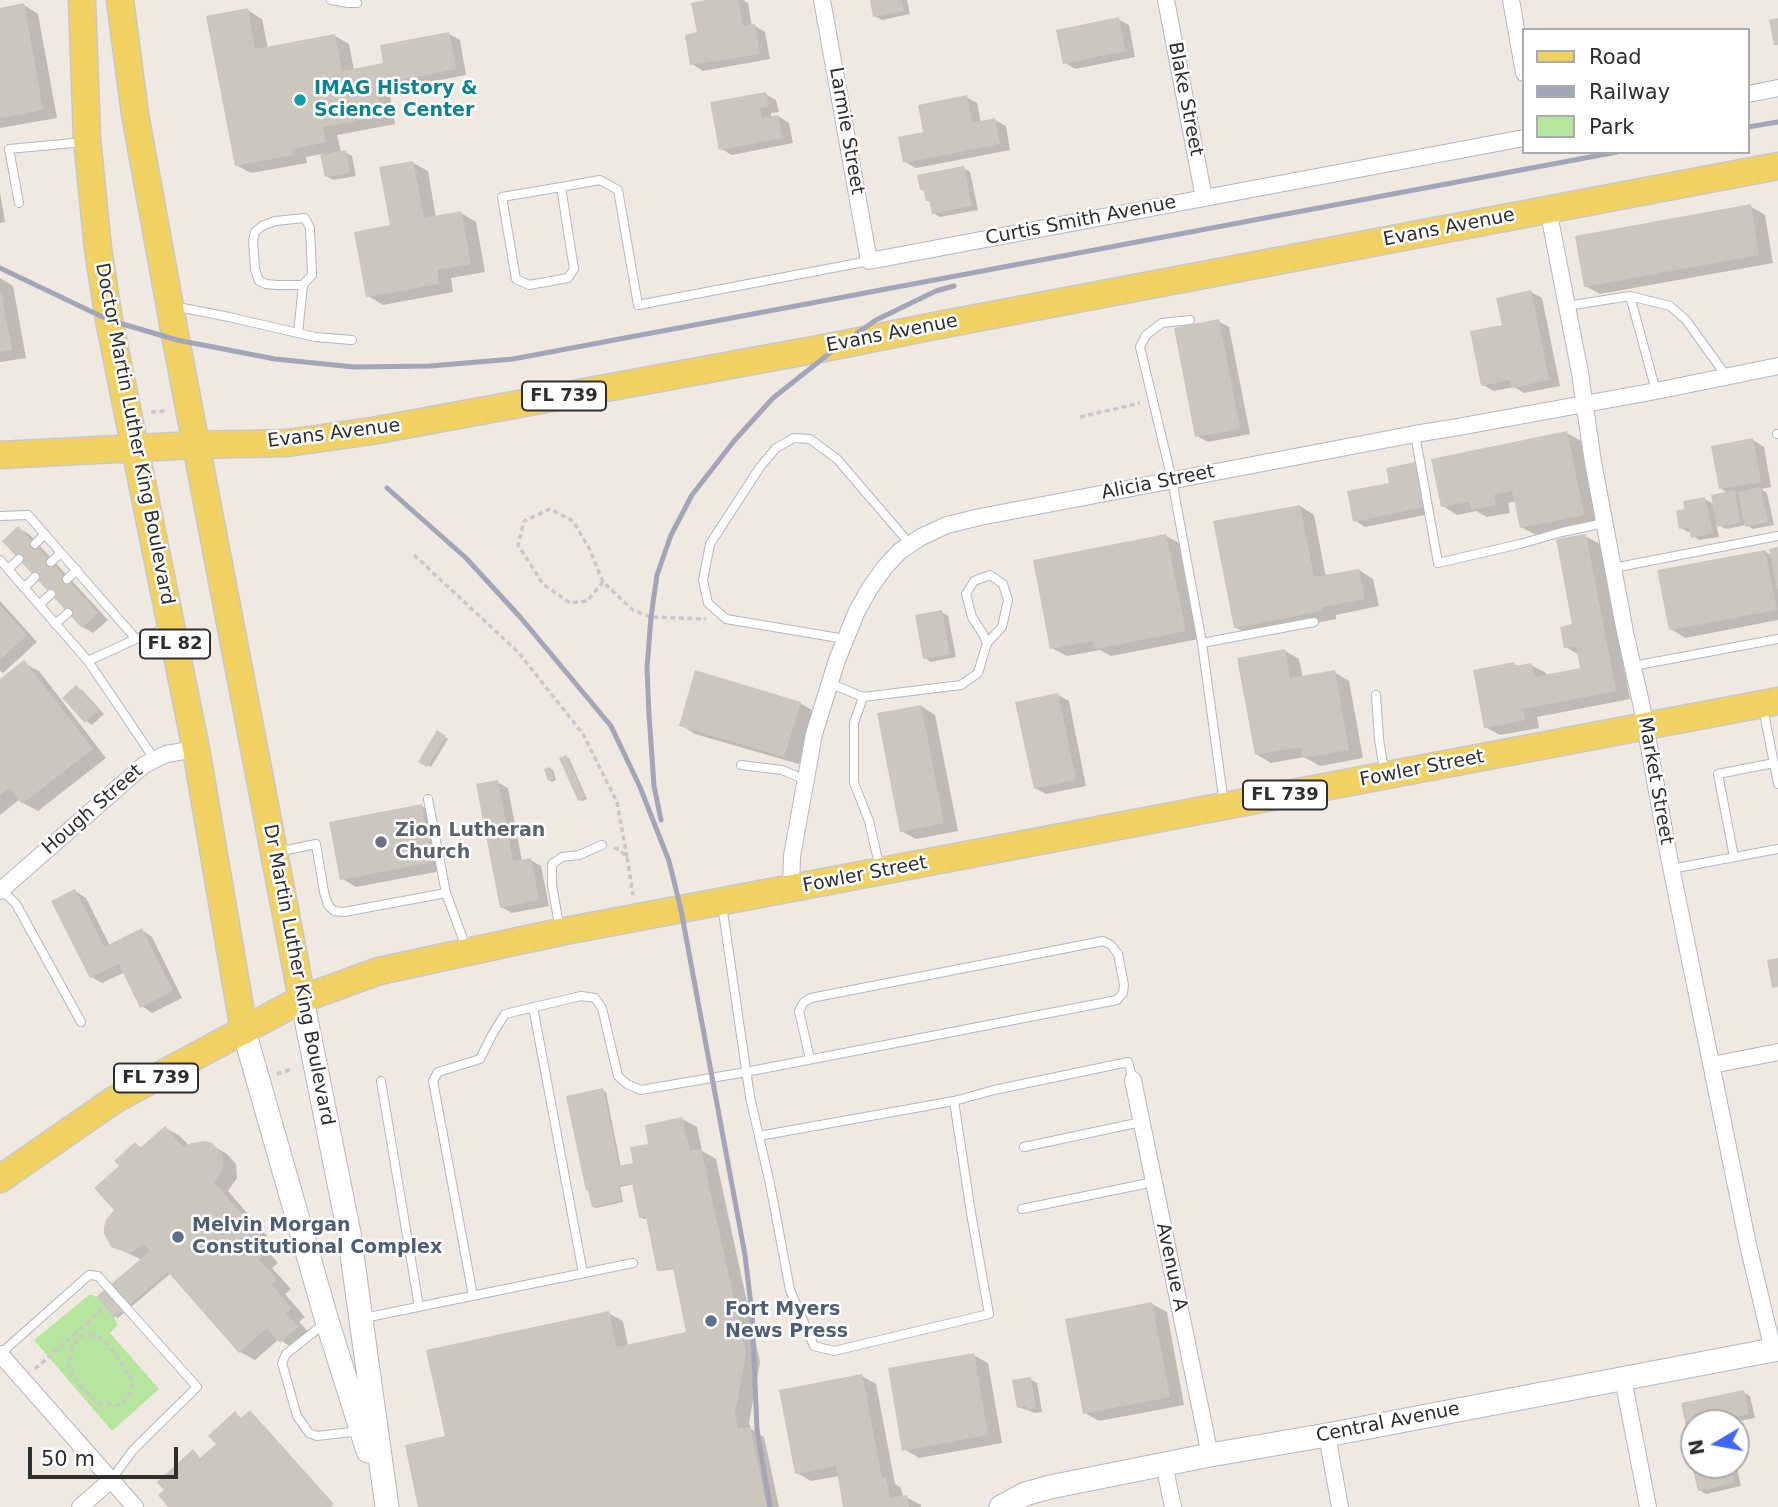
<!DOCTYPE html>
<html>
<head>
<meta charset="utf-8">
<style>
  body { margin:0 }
  #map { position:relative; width:1778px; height:1507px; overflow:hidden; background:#efe9e1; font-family:"DejaVu Sans",sans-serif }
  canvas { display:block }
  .legend { position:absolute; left:1522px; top:28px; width:228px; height:126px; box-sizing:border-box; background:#fff; border:2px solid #ababab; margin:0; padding:9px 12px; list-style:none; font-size:21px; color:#2e2e2e }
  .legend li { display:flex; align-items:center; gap:14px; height:35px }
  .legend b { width:35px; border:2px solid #ababab }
  .north { position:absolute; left:1680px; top:1409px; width:70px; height:70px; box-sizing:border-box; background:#fff; border:2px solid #ababab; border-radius:50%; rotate:260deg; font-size:19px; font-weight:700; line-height:28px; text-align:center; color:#2e2e2e }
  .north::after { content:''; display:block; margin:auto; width:24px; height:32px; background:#4264fb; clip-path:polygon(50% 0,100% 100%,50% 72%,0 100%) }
  .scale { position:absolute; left:28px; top:1447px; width:150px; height:32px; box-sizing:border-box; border:4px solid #2e2e2e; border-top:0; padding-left:9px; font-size:21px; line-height:24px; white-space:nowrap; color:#2e2e2e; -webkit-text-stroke:5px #fff; paint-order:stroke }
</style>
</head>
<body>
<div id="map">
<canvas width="1778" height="1507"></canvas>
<ul class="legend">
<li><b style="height:9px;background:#f2d163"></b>Road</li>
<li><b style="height:9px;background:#a3a6b8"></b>Railway</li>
<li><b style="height:19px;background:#b6e59e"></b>Park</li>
</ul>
<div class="north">N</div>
<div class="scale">50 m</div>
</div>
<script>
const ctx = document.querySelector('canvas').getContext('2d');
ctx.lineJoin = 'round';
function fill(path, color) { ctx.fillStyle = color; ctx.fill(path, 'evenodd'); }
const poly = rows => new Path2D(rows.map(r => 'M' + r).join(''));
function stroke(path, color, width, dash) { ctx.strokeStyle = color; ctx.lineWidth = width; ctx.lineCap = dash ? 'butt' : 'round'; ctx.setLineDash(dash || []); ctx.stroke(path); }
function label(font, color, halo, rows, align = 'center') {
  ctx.font = font + ' "DejaVu Sans",sans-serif'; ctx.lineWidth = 5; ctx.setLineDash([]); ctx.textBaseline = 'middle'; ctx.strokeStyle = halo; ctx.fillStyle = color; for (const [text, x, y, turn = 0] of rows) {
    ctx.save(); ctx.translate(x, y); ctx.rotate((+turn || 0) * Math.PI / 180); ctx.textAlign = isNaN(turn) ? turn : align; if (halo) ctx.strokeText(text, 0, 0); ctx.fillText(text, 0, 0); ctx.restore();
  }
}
const green = poly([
  [89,1295,93,1295,96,1297,114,1318,118,1325,110,1333,159,1389,112,1431,34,1340]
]);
const shadow = poly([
  [717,0,743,0,748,3,752,27,755,26,765,32,770,59,703,71,692,64,699,34],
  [871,0,907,0,910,14,882,20,875,16],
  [24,5,38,14,57,118,0,128,0,9],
  [247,10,262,19,268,49,335,36,349,44,354,70,385,64,449,34,460,40,466,75,389,90,395,124,337,135,341,152,345,152,352,156,356,176,333,180,326,176,322,154,306,157,307,163,251,173,236,165],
  [1118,19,1129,25,1135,57,1075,69,1064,62],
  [765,94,776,100,779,112,771,113,771,118,778,116,789,123,793,143,732,155,721,149],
  [966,97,977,103,981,123,995,120,1006,126,1010,150,916,168,905,162,925,134],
  [413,163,428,171,436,218,461,213,476,222,485,272,451,278,453,292,383,305,368,296],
  [963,168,970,172,978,210,940,217,933,213,931,202,927,200,926,192,921,189],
  [0,192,5,222,0,223],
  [1750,206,1765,215,1773,263,1600,294,1585,286],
  [0,278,13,286,26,358,0,362],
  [1531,292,1542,298,1560,386,1524,393,1514,387,1494,391,1483,385,1504,326],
  [1218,321,1229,327,1250,434,1208,442,1197,436],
  [1567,433,1581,441,1598,523,1536,535,1521,527,1516,501,1508,503,1510,513,1487,517,1476,511,1457,515,1443,506],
  [1753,440,1764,447,1771,487,1761,489,1767,493,1774,525,1753,529,1746,525,1726,529,1716,524,1719,537,1699,540,1693,536,1691,531,1688,532,1681,528,1705,499,1715,505,1728,493,1720,488],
  [1415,464,1426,470,1434,513,1365,527,1354,520,1391,484],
  [1300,506,1314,515,1326,577,1359,570,1373,579,1379,606,1336,615,1336,619,1250,636,1235,627],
  [18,528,29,534,108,620,93,633,83,627],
  [1166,536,1181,544,1199,639,1111,656,1100,650,1067,656,1052,648],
  [1585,536,1600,544,1630,699,1537,717,1539,728,1500,735,1485,727,1514,664,1520,667,1531,665,1546,673,1547,676,1582,669,1579,655,1566,647,1574,626],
  [1778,549,1778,620,1685,638,1671,629,1765,551,1772,556],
  [0,601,37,642,3,673,0,671],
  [941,612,948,616,956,657,931,662,925,658],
  [1285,651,1299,659,1303,678,1334,672,1349,681,1363,758,1320,766,1304,757,1271,763,1256,754],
  [24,663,39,671,106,758,38,811,23,803,20,799,0,815,0,681],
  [76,687,83,691,104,714,92,725,86,721],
  [1058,695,1069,701,1086,786,1046,794,1035,788],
  [800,703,815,712,799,764,695,734,681,725],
  [921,706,935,715,958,831,916,839,901,831],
  [438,733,448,739,431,767,421,761],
  [566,757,569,758,587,799,582,801,579,800],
  [550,768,553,770,556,780,552,782,549,780],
  [497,782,508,788,522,861,530,860,541,866,549,906,512,913,501,907],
  [422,806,436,815,446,870,356,887,341,878],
  [75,891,86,898,110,946,142,930,152,937,182,998,152,1013,142,1006,125,972,102,983,91,977],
  [603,1090,606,1092,621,1168,636,1165,648,1145,682,1119,697,1127,702,1151,716,1159,760,1362,749,1423,751,1429,764,1437,779,1507,420,1507,447,1438,608,1313,623,1321,628,1346,688,1334,675,1269,661,1271,659,1270,648,1218,643,1219,640,1217,634,1184,620,1187,623,1202,596,1208,593,1206],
  [165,1128,180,1136,189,1146,212,1145,227,1154,236,1164,237,1178,228,1191,267,1236,260,1242,278,1263,272,1268,291,1289,285,1294,305,1317,299,1322,312,1336,296,1350,279,1339,255,1360,240,1352,171,1273,118,1318,116,1317,142,1260,113,1246,122,1166,136,1144,142,1148],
  [1152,1304,1167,1312,1184,1405,1099,1421,1085,1413],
  [973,1355,988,1363,1002,1443,919,1458,904,1449],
  [862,1376,876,1384,895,1484,901,1488,903,1497,906,1497,921,1505,921,1507,845,1507,839,1476,811,1481,797,1473],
  [1030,1379,1037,1383,1042,1412,1035,1413,1018,1407],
  [1743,1392,1750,1396,1755,1418,1729,1423,1694,1423,1694,1430,1687,1426],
  [1698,1465,1731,1465,1737,1469,1741,1486,1706,1494,1699,1490]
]);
const building = poly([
  [706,0,738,0,743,26,755,24,760,54,690,65,685,35,697,32,691,3],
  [870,0,901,0,904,11,873,17],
  [24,3,43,110,0,118,0,8],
  [248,8,255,49,335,34,342,71,383,63,380,45,449,32,456,69,376,85,381,116,323,127,326,142,292,149,293,155,235,166,206,16],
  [1119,17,1125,51,1063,64,1056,30],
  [1778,18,1778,45,1774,45,1769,20],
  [766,92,769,106,760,108,762,118,778,115,783,138,719,150,710,102],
  [967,95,972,123,995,118,1000,144,903,163,898,137,923,132,918,105],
  [346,150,350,173,325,177,320,155],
  [413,161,424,218,461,211,471,264,437,270,439,284,366,297,354,232,390,225,379,167],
  [964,166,972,206,932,214,929,201,926,201,923,190,920,190,917,175],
  [1751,204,1759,255,1584,287,1575,236],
  [1531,290,1549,380,1512,388,1510,380,1481,386,1470,331,1502,325,1496,298],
  [1,292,12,350,0,352,0,293],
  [1219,319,1240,429,1195,437,1174,328],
  [1567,431,1584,515,1520,528,1512,491,1494,495,1496,505,1471,510,1469,502,1441,507,1431,459],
  [1753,438,1761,482,1719,489,1711,446],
  [1415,462,1424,507,1353,522,1347,491,1389,483,1386,468],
  [1760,487,1768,522,1745,527,1738,492],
  [1735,490,1740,522,1717,527,1711,495],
  [1705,497,1713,533,1691,538,1689,527,1679,529,1676,511,1684,509,1683,501],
  [1300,505,1314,577,1359,569,1365,599,1322,607,1322,611,1234,628,1213,521],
  [18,526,98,613,82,628,2,541],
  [1166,534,1186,631,1095,649,1093,641,1050,649,1033,560],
  [1586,534,1616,691,1523,709,1525,720,1484,728,1473,670,1514,662,1515,666,1532,663,1534,677,1580,668,1576,646,1564,648,1560,627,1572,624,1556,539],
  [1778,547,1778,589,1777,589,1769,549],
  [1765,550,1777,610,1669,630,1657,570],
  [0,605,27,635,0,660],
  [942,610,950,654,923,659,915,615],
  [1285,649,1290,678,1335,670,1349,750,1303,758,1301,747,1255,755,1237,658],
  [24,660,93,749,22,804,10,788,0,795,0,679],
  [695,670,801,702,784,757,679,726],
  [76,685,98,710,85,723,62,698],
  [1058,693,1076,780,1034,789,1015,702],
  [921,705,944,823,900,832,877,713],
  [437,730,446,736,427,767,418,762],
  [566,755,585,797,578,801,559,758],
  [550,767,554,779,548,781,544,769],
  [498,780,513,861,531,858,539,900,500,908,476,784],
  [422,804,432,862,340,880,329,822],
  [75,889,104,947,142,928,173,991,140,1008,119,964,90,978,51,901],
  [1778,958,1778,987,1772,988,1767,960],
  [603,1088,619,1166,633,1163,630,1147,648,1144,645,1125,682,1117,690,1151,701,1149,746,1353,735,1413,738,1429,750,1427,767,1507,418,1507,405,1445,445,1436,426,1350,609,1311,616,1347,686,1332,673,1268,657,1271,646,1217,639,1218,632,1183,618,1186,621,1201,592,1207,588,1191,586,1191,566,1096],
  [165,1126,184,1148,191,1143,205,1141,212,1143,222,1154,223,1169,214,1182,253,1227,247,1233,265,1254,259,1259,277,1280,272,1285,291,1308,286,1313,298,1327,280,1343,267,1328,239,1353,168,1272,114,1318,96,1297,150,1251,144,1244,132,1252,125,1252,111,1247,104,1234,104,1227,106,1220,114,1210,94,1188,119,1166,114,1161,135,1142,140,1148],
  [1152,1302,1170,1397,1083,1414,1065,1319],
  [974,1353,988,1435,902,1451,888,1368],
  [862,1374,882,1478,886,1477,890,1498,907,1495,909,1507,843,1507,836,1466,795,1474,779,1390],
  [1031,1377,1036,1408,1027,1410,1026,1406,1017,1408,1012,1380],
  [1744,1390,1749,1414,1707,1423,1694,1423,1694,1426,1686,1427,1681,1403],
  [250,1410,334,1504,331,1507,168,1507,158,1495,164,1490,157,1482,193,1449,200,1458,216,1444,208,1436,235,1411,241,1418],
  [1697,1465,1731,1465,1735,1483,1698,1491,1692,1466]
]);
const path = poly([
  [151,412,166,411],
  [1080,417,1140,403],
  [414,555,518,652,583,734,617,802,627,857],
  [603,582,587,601,570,603,543,584,518,545,524,521,550,509,573,521,589,548,603,582,633,610,651,617,706,619],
  [614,848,619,849,627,857,633,895],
  [277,1074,292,1069],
  [90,1334,98,1337,108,1345,121,1362,133,1382,132,1392,125,1401,119,1405,98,1403,85,1391,72,1375,69,1366,73,1345,81,1336,90,1334],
  [35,1369,105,1307]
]);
const lane = poly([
  [331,0,348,3,357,3],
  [561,187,574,269,568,278,529,285,516,279,502,197,561,187,600,180,618,190,638,305,869,261],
  [19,203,9,149,84,142],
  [1630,296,1670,306,1686,320,1727,377],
  [173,306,229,317,315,337,352,340],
  [1567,306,1630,296,1656,391],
  [1190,320,1162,323,1146,335,1140,347,1172,480,1202,643,1224,804],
  [298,333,303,285,312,275,310,228,305,218,275,221,262,226,255,232,253,240,255,269,259,281,266,284,277,285,303,285],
  [1415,434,1438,563,1520,544,1562,532,1604,523],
  [1777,434,1778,434],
  [0,516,28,515,136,639],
  [35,544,45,534],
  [0,560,88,661,136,639,168,628],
  [51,562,61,553],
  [1613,568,1778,536],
  [8,569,19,559],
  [67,579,77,570],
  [24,588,35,577],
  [39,605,51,594],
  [55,624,68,613],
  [845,639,726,619,708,603,703,580,710,544,760,467,776,448,794,438,810,439,837,459,910,544],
  [1202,643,1314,622],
  [88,661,155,760],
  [1633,666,1778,639],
  [829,683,863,697],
  [1376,695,1379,739,1384,770],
  [1763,708,1778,784],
  [741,765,782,770,806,780],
  [428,799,446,893],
  [277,852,316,844,324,892,328,905,334,911,344,912,446,893,467,950],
  [1734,857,1718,774,1774,763],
  [880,869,869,821,854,783,854,723,863,697,961,685,978,673,987,643,1002,627,1008,600,1003,584,990,575,974,581,966,594,972,617,983,634,987,643],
  [1671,869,1778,849],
  [2,890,16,904,81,1022],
  [722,905,750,1097,770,1184,790,1290,814,1346,834,1351,989,1314,971,1213,954,1101,994,1090,1128,1062,1133,1080],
  [560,930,552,885,552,864,562,857,579,855,602,845],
  [533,1007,583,1273],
  [381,1081,419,1307],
  [759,1136,954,1101],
  [1024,1147,1141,1122],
  [1022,1209,1154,1182],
  [473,1296,433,1081,438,1072,480,1059,492,1035,505,1014,581,996,595,998,602,1008,618,1076,627,1084,641,1090,746,1072,1117,1000,1123,993,1124,985,1118,954,1111,945,1103,941,811,998,804,1002,799,1011,810,1059],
  [364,1318,633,1263],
  [325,1323,286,1354,282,1363,297,1416,309,1433,317,1436,360,1431],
  [0,1354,89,1275,98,1276,197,1387,133,1450,111,1480]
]);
const street = poly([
  [822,0,869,261,1524,138],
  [1166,0,1204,198],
  [1511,0,1524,73],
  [1748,94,1778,88],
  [1548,209,1580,373,1593,462,1625,632,1641,703,1669,857,1748,1245,1773,1350],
  [791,889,792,856,814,734,837,660,857,611,870,588,885,567,900,551,921,537,947,525,980,517,1415,434,1458,427,1656,391,1778,366],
  [0,891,144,765,166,754,196,749],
  [1712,1065,1778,1052],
  [1133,1080,1210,1455],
  [0,1354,135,1507],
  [1623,1379,1648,1507],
  [1327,1435,1340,1507],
  [1164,1464,1173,1507],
  [80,1507,111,1480]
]);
const secondary = poly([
  [302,999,349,1233,387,1507],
  [244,1031,327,1321,368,1451],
  [1001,1507,1025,1494,1050,1487,1210,1455,1327,1435,1778,1349]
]);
const primary = poly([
  [82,0,87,139,98,249,109,320,196,749,244,1031],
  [120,0,135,114,176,340,302,999],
  [0,455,196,445,287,443,372,431,840,345,929,327,1778,166],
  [0,1179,114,1100,302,999,379,971,560,932,1778,701]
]);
const rail = poly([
  [1748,127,1778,122],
  [0,268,109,320,177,340,275,359,354,367,430,366,513,359,1617,152],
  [387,488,466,558,521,618,611,726,640,787,669,861,681,910,745,1255,752,1314,757,1430,770,1507],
  [661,820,654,786,649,715,647,668,651,617,657,575,671,535,692,495,734,441,773,398,840,345,876,320,936,291,954,286]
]);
const markers = [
  [300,100,7,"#0f9aa8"],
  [381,842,7,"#6b7280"],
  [178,1237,7,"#5c6f8a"],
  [711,1321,7,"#5c6f8a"]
];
const shields = [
  [564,396,84],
  [175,644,70],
  [1285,795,84],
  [156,1078,84]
];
const shieldNames = [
  ["FL 739",564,396],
  ["FL 82",175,644],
  ["FL 739",1285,795],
  ["FL 739",156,1078]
];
const cultureNames = [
  ["IMAG History &",314,89],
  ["Science Center",314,111]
];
const streetNames = [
  ["Blake Street",1185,99,79],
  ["Larmie Street",846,131,80],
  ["Curtis Smith Avenue",1081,221,-11],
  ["Evans Avenue",1449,228,-11],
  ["Evans Avenue",892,334,-11],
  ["Doctor Martin Luther King Boulevard",134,434,79],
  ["Evans Avenue",334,434,-7],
  ["Alicia Street",1158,483,-11],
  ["Fowler Street",1422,769,-11],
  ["Market Street",1655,781,80],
  ["Hough Street",93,810,-41],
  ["Fowler Street",865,875,-11],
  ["Dr Martin Luther King Boulevard",298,975,79],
  ["Avenue A",1171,1267,78],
  ["Central Avenue",1388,1423,-11]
];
const worshipNames = [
  ["Zion Lutheran",395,831],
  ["Church",395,853]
];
const serviceNames = [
  ["Melvin Morgan",192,1226],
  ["Constitutional Complex",192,1248],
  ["Fort Myers",725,1310],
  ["News Press",725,1332]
];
fill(green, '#b6e59e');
fill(shadow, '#0003');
fill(building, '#cbc7bf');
stroke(lane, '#b4b7c1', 10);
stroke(street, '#b4b7c1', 18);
stroke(secondary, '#b4b7c1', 25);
stroke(primary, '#c9c9c9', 29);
stroke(path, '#c9c9c9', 3.5, [5, 3.5]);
stroke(lane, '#fff', 8);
stroke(street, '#fff', 16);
stroke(secondary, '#fff', 23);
stroke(primary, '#f2d163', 26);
stroke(rail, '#a3a6b8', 5);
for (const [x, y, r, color] of markers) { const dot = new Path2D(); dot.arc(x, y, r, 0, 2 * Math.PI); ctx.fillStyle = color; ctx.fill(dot); stroke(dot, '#fff', 2.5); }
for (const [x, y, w] of shields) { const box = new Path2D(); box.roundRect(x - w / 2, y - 14.5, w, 29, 5); ctx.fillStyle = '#fff'; ctx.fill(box); stroke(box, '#2e2e2e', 2); }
label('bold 18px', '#2e2e2e', null, shieldNames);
label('bold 19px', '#0d838f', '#fff', cultureNames, 'left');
label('19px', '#2e2e2e', '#fff', streetNames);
label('bold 19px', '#5b616d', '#fff', worshipNames, 'left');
label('bold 19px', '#4e5e75', '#fff', serviceNames, 'left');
</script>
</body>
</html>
